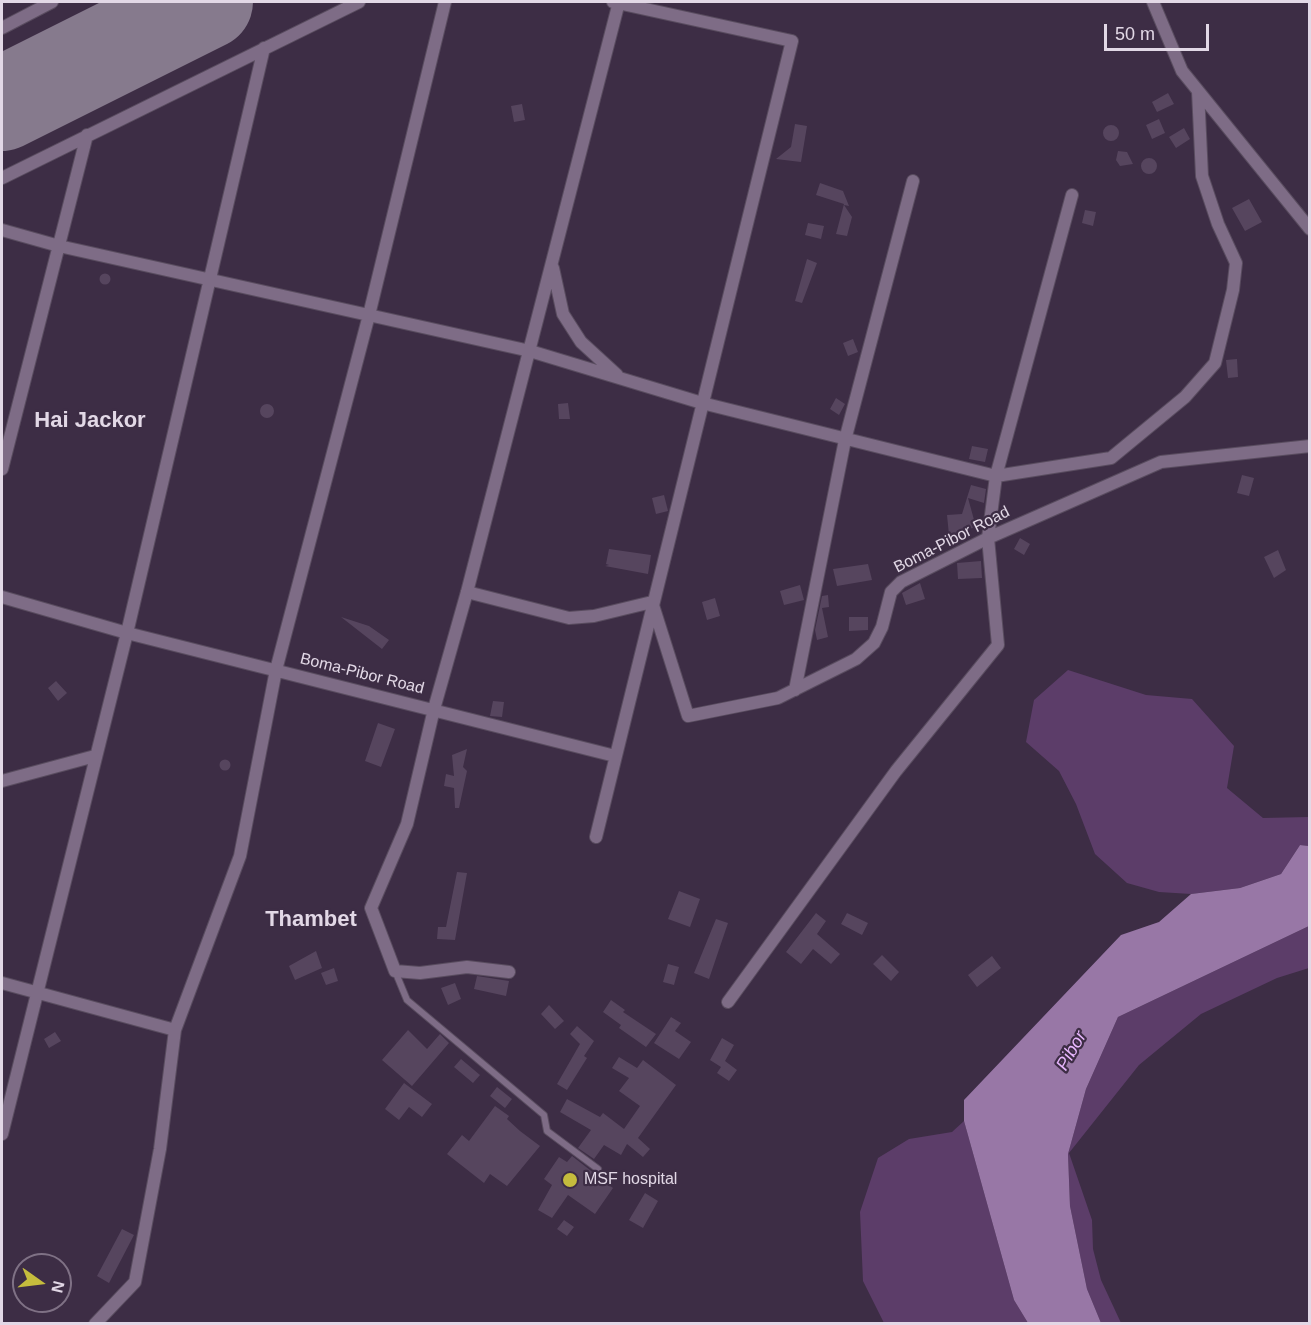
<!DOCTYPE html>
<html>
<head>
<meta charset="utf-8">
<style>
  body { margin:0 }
  #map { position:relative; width:1311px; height:1325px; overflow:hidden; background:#3d2d45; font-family:Helvetica,sans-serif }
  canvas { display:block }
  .frame { position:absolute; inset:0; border:3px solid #e2d8e6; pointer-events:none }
  .north { position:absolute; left:12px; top:1253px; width:60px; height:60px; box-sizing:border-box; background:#3d2d45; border:2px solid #7f7185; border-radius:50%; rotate:104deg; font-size:16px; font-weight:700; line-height:24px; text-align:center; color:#e2d8e6 }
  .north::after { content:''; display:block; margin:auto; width:21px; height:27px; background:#c5bc3d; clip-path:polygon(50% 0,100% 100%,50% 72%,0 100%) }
  .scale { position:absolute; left:1104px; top:24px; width:105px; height:27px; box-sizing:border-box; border:3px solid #e2d8e6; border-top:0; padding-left:8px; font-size:18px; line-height:21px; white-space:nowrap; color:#e2d8e6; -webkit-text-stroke:4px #3d2d45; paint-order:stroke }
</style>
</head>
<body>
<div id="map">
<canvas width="1311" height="1325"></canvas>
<div class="frame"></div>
<div class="north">N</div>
<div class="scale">50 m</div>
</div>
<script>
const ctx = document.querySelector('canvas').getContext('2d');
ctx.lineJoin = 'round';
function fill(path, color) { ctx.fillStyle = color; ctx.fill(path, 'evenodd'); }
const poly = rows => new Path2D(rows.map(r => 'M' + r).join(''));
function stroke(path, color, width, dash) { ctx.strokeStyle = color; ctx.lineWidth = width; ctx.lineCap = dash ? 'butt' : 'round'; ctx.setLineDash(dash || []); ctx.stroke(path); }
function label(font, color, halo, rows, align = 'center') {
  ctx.font = font + ' Helvetica,sans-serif'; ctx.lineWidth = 4.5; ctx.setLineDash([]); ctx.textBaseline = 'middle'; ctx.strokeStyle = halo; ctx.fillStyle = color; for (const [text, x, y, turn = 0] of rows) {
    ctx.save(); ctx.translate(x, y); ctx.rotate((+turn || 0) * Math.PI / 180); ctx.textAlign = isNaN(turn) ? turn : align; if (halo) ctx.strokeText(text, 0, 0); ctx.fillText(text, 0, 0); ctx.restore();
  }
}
const green = poly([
  [1068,670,1146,695,1192,699,1234,746,1227,788,1263,818,1309,817,1309,846,1300,845,1281,874,1240,888,1191,894,1159,892,1127,883,1095,854,1076,804,1059,771,1026,742,1034,700],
  [1309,926,1309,968,1277,978,1201,1014,1139,1065,1069,1153,1092,1220,1093,1249,1101,1280,1121,1323,1101,1323,1087,1289,1070,1206,1068,1154,1086,1089,1118,1017],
  [964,1121,1014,1300,1028,1323,884,1323,863,1281,860,1212,878,1158,909,1139,952,1132]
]);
const water = poly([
  [1300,845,1309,846,1309,926,1118,1017,1086,1089,1068,1154,1070,1206,1087,1289,1101,1323,1028,1323,1014,1300,964,1121,964,1100,1121,935,1159,922,1191,894,1240,888,1281,874]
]);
const runway = poly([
  [2,104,206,2]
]);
const building = poly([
  [1168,93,1174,104,1157,112,1152,102],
  [522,104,525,120,514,122,511,106],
  [1159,119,1165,133,1152,139,1146,125],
  [795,124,807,126,801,162,776,159,791,147],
  '1103 133a8 8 0 1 1 16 0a8 8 0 1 1-16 0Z',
  [1184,128,1190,139,1176,148,1169,137],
  [1118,151,1127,152,1133,164,1120,166,1116,160],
  '1141 166a8 8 0 1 1 16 0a8 8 0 1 1-16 0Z',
  [820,183,843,191,849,206,844,205,852,217,847,236,836,234,844,204,816,195],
  [1249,199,1262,222,1245,231,1232,208],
  [1085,210,1096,212,1093,226,1082,223],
  [808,223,824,226,821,239,805,235],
  [807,259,817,263,802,303,795,301],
  '99.5 279a5.5 5.5 0 1 1 11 0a5.5 5.5 0 1 1-11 0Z',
  [853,339,858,352,848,356,843,343],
  [1237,359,1238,377,1228,378,1226,360],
  [836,398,845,404,839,415,830,409],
  [568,403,570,419,559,419,558,404],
  '260 411a7 7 0 1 1 14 0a7 7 0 1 1-14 0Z',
  [972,446,988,449,985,462,969,459],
  [1242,475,1254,478,1249,496,1237,493],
  [971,485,986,489,984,503,968,498,976,527,949,535,947,515,962,514],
  [664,495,668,511,656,514,652,498],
  [1020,538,1030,544,1024,555,1014,549],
  [609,549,651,555,648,574,605,566,609,565,606,564],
  [1278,550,1286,570,1274,578,1264,557],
  [981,561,982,578,958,579,957,563],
  [868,564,872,580,837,586,833,569],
  [920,583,925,599,906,605,902,593],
  [800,585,804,600,784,605,780,591],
  [828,595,829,607,822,608,828,637,817,640,815,630,822,596],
  [715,598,720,616,707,620,702,602],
  [341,617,369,626,389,640,382,649],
  [849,617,868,617,868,630,849,631],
  [56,681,67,693,58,701,48,688],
  [493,701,504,702,502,717,490,716],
  [378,723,395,729,381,767,365,761],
  [467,749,463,767,467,771,459,808,455,808,454,788,444,786,446,774,454,776,452,755],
  '219.5 765a5.5 5.5 0 1 1 11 0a5.5 5.5 0 1 1-11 0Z',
  [457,872,467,873,455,940,437,939,438,927,446,927],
  [679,891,700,899,690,927,668,919],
  [816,913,826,921,817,934,840,954,831,964,813,949,801,964,786,952],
  [847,913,868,923,862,935,841,924],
  [716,919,728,923,709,979,694,973],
  [316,951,322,968,295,980,289,966],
  [882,955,899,972,891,981,873,964],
  [992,956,1001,968,977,987,968,975],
  [668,964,679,967,674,985,663,982],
  [334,968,338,981,326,985,321,973],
  [477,976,509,981,506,996,474,989],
  [455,983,461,999,448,1005,441,988],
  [611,1000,625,1010,623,1012,656,1034,646,1047,619,1028,621,1025,603,1012],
  [549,1005,564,1021,555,1029,541,1014],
  [671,1017,681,1023,675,1031,691,1042,679,1059,654,1043],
  [577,1026,594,1041,584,1056,587,1058,567,1090,557,1084,580,1044,570,1034],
  [408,1030,427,1049,440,1034,449,1043,412,1086,382,1060],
  [55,1032,61,1041,49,1048,44,1039],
  [722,1038,734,1045,725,1061,737,1070,729,1081,717,1073,721,1067,710,1060],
  [619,1057,637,1068,643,1060,676,1085,638,1138,650,1149,643,1157,627,1144,621,1155,604,1145,594,1159,578,1148,591,1130,560,1112,567,1099,600,1117,603,1113,624,1129,640,1106,619,1091,629,1078,612,1068],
  [461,1059,480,1075,473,1083,454,1067],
  [404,1083,432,1104,422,1117,409,1107,399,1120,385,1109],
  [497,1087,512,1099,505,1108,490,1096],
  [495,1106,509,1116,507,1119,520,1131,540,1146,507,1186,490,1174,484,1183,447,1154,462,1135,469,1141],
  [572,1156,613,1188,595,1214,568,1195,552,1218,538,1210,552,1185,544,1179,559,1157,567,1162],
  [645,1193,658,1201,643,1228,629,1220],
  [564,1220,574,1227,567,1236,557,1229],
  [122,1229,134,1235,109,1283,97,1276]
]);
const lane = poly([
  [395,971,407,1000,544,1115,547,1131,598,1169]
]);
const street = poly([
  [1153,2,1182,71,1310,229],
  [2,28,52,2],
  [2,178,359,2],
  [2,230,59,246,530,351,702,403,996,476,1111,458,1185,397,1215,363,1233,290,1236,263,1218,224,1202,176,1198,91],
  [553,268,563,314,581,342,617,375],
  [2,469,87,135],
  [467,592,569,618,594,616,652,602,688,716,778,698,856,659,874,643,882,627,891,592,901,582,988,538,1161,462,1310,446],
  [2,597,127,633,615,756],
  [795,690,845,440,913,181],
  [2,781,95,756],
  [596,837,792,41,613,2],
  [509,972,467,967,420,973,395,971,371,908,407,824,434,709,467,592,619,2],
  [2,983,175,1030],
  [728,1002,896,771,998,645,988,538,996,476,1072,195],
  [2,1134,127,633,264,48],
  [95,1324,135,1282,160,1149,175,1030,240,856,276,670,369,315,445,2]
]);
const markers = [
  [570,1180,8,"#c5bc3d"]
];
const streetNames = [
  ["Boma-Pibor Road",952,540,-27],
  ["Boma-Pibor Road",362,674,14]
];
const poiNames = [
  ["MSF hospital",584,1180]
];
const waterNames = [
  ["Pibor",1072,1051,-60]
];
const districtNames = [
  ["Hai Jackor",90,421],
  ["Thambet",311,920]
];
fill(green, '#5c3d69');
fill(water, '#9877a6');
stroke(runway, '#867a8d', 94);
fill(building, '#56455e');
stroke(lane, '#594c5f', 8);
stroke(street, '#594c5f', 14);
stroke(lane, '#7e6c86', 6);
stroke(street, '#7e6c86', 12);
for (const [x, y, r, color] of markers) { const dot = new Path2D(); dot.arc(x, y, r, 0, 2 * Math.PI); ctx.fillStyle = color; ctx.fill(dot); stroke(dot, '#3d2d45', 2); }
label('16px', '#e2d8e6', '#3d2d45', streetNames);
label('16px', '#e2d8e6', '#3d2d45', poiNames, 'left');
label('italic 18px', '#e7b6fd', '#3d2d45', waterNames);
label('bold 22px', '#e2d8e6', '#3d2d45', districtNames);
</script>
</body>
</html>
